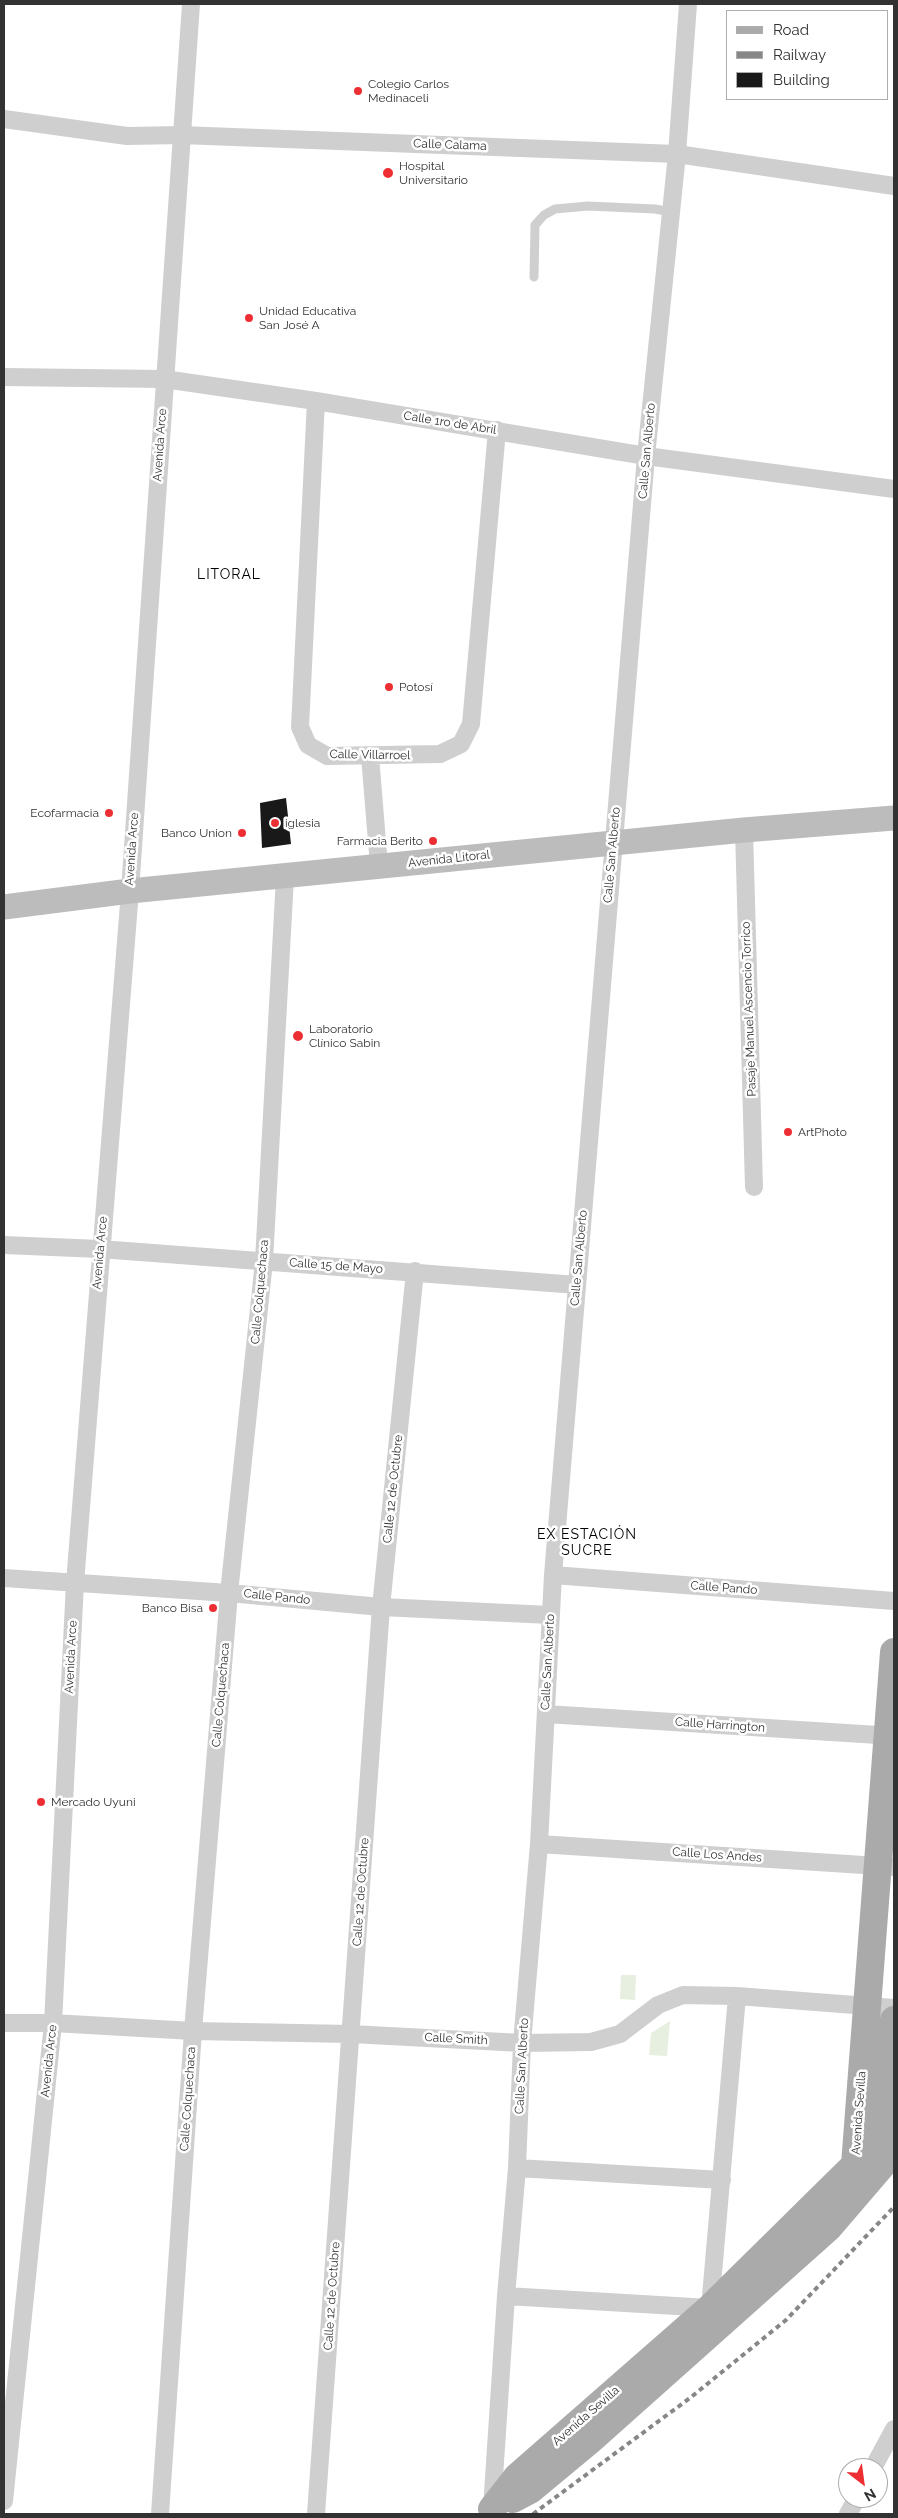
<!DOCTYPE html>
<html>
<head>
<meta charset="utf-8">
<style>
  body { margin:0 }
  #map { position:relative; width:898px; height:2518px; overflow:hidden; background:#fff; font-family:Raleway,sans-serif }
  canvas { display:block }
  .frame { position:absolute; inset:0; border:5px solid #323232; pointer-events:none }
  .legend { position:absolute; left:726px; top:10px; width:162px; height:90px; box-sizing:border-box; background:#fff; border:1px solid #adadad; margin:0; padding:6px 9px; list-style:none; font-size:15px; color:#323232 }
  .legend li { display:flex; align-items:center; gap:10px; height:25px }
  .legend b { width:25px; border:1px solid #adadad }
  .north { position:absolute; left:838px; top:2458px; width:50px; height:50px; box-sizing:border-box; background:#fff; border:1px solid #adadad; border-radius:50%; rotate:150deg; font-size:14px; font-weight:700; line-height:20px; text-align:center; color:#323232 }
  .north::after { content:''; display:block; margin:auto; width:18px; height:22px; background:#ed2f34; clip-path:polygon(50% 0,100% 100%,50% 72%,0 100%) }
</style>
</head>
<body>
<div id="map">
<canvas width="898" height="2518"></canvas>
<div class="frame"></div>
<ul class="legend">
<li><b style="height:6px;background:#aaa"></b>Road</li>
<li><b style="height:6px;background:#878787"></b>Railway</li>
<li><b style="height:14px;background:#191919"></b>Building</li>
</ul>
<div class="north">N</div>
</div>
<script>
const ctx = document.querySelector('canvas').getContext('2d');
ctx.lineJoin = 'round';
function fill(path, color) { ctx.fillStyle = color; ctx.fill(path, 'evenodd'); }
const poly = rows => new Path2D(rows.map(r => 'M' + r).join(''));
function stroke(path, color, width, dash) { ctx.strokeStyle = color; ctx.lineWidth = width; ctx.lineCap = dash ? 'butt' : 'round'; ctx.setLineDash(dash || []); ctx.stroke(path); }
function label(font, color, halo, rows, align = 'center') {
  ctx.font = font + ' Raleway,sans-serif'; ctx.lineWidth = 5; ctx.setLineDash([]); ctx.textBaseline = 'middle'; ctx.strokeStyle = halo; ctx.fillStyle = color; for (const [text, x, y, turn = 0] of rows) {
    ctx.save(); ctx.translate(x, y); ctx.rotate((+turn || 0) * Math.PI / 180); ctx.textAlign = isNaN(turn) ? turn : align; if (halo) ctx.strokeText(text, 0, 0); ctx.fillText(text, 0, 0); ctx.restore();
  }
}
const green = poly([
  [621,1975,636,1975,635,2000,620,1999],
  [670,2021,667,2056,649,2055,651,2033]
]);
const building = poly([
  [286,798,291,844,262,848,260,803]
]);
const service = poly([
  [534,277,535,225,544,215,555,209,588,206,655,209,671,212]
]);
const minor = poly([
  [4,119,127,136,181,135,677,154,894,186],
  [4,377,164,379,316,401,646,456,894,489],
  [316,401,300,727,308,745,327,756,440,754,461,744,471,724,497,430],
  [370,756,379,866],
  [744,830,754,1187],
  [4,1245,100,1249,577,1285],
  [553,1575,894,1601],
  [4,1578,229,1593,381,1607,550,1615],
  [546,1714,894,1736],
  [539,1844,894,1867],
  [4,2023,53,2023,193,2031,351,2034,522,2043,591,2042,620,2034,658,2005,683,1995,737,1996,894,2008],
  [517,2168,722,2180],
  [506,2296,710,2308,737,1996],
  [873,2468,894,2429],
  [4,2501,53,2023,75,1583,130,891,191,4],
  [492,2508,506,2296,517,2168,522,2043,539,1844,553,1575,646,456,677,154,688,4],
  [160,2514,193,2031,229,1593,264,1261,285,877],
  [316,2514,381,1607,415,1271],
  [848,2514,857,2498]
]);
const secondary = poly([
  [4,907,130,891,744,830,894,818]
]);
const primary = poly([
  [513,2499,530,2490,589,2441,829,2227,883,2164,894,2020],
  [492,2509,517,2477,710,2308,855,2165,894,1652]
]);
const rail = poly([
  [533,2514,690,2398,786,2320,894,2207]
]);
const markers = [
  [358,91,5,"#ed2f34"],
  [388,173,6,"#ed2f34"],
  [249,318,5,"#ed2f34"],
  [389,687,5,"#ed2f34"],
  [109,813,5,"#ed2f34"],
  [275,823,5,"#ed2f34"],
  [242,833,5,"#ed2f34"],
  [433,841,5,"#ed2f34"],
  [298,1036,6,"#ed2f34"],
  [788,1132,5,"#ed2f34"],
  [213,1608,5,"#ed2f34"],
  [41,1802,5,"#ed2f34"]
];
const poiNames = [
  ["Colegio Carlos",368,84],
  ["Medinaceli",368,98],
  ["Hospital",399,166],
  ["Universitario",399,180],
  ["Unidad Educativa",259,311],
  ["San José A",259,325],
  ["Potosí",399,687],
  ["Ecofarmacia",99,813,"right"],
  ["iglesia",285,823],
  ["Banco Union",232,833,"right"],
  ["Farmacia Berito",423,841,"right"],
  ["Laboratorio",309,1029],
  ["Clínico Sabin",309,1043],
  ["ArtPhoto",798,1132],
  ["Banco Bisa",203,1608,"right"],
  ["Mercado Uyuni",51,1802]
];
const streetNames = [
  ["Calle Calama",450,145,2],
  ["Calle 1ro de Abril",450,423,9],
  ["Avenida Arce",160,445,-86],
  ["Calle San Alberto",647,451,-85],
  ["Calle Villarroel",370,755,1],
  ["Avenida Arce",132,849,-86],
  ["Calle San Alberto",612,855,-85],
  ["Avenida Litoral",449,859,-6],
  ["Pasaje Manuel Ascencio Torrico",749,1009,-92],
  ["Avenida Arce",100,1253,-85],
  ["Calle San Alberto",579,1258,-85],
  ["Calle 15 de Mayo",336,1266,4],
  ["Calle Colquechaca",260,1292,-85],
  ["Calle 12 de Octubre",393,1489,-84],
  ["Calle Pando",724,1588,4],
  ["Calle Pando",277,1597,6],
  ["Avenida Arce",71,1657,-87],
  ["Calle San Alberto",548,1662,-87],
  ["Calle Colquechaca",221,1695,-85],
  ["Calle Harrington",720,1725,4],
  ["Calle Los Andes",717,1855,4],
  ["Calle 12 de Octubre",361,1892,-86],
  ["Calle Smith",456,2039,3],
  ["Avenida Arce",49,2061,-84],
  ["Calle San Alberto",522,2066,-87],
  ["Calle Colquechaca",188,2099,-86],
  ["Avenida Sevilla",859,2113,-86],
  ["Calle 12 de Octubre",332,2296,-86],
  ["Avenida Sevilla",586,2416,-41]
];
const neighbourhoodNames = [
  ["LITORAL",229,575],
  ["EX ESTACIÓN",587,1535],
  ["SUCRE",587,1551]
];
fill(green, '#e7efe0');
fill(building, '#191919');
stroke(service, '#cfcfcf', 9);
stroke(minor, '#cfcfcf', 18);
stroke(secondary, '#bcbcbc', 25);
stroke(primary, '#aaa', 28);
stroke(rail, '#878787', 4, [5, 4]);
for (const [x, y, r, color] of markers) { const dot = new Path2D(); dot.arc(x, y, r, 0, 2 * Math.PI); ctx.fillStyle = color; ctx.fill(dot); stroke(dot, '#fff', 2); }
label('12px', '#323232', '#fff', poiNames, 'left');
label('12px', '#323232', '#fff', streetNames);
ctx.letterSpacing = '1px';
label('14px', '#000', '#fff', neighbourhoodNames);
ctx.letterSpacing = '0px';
</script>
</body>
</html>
